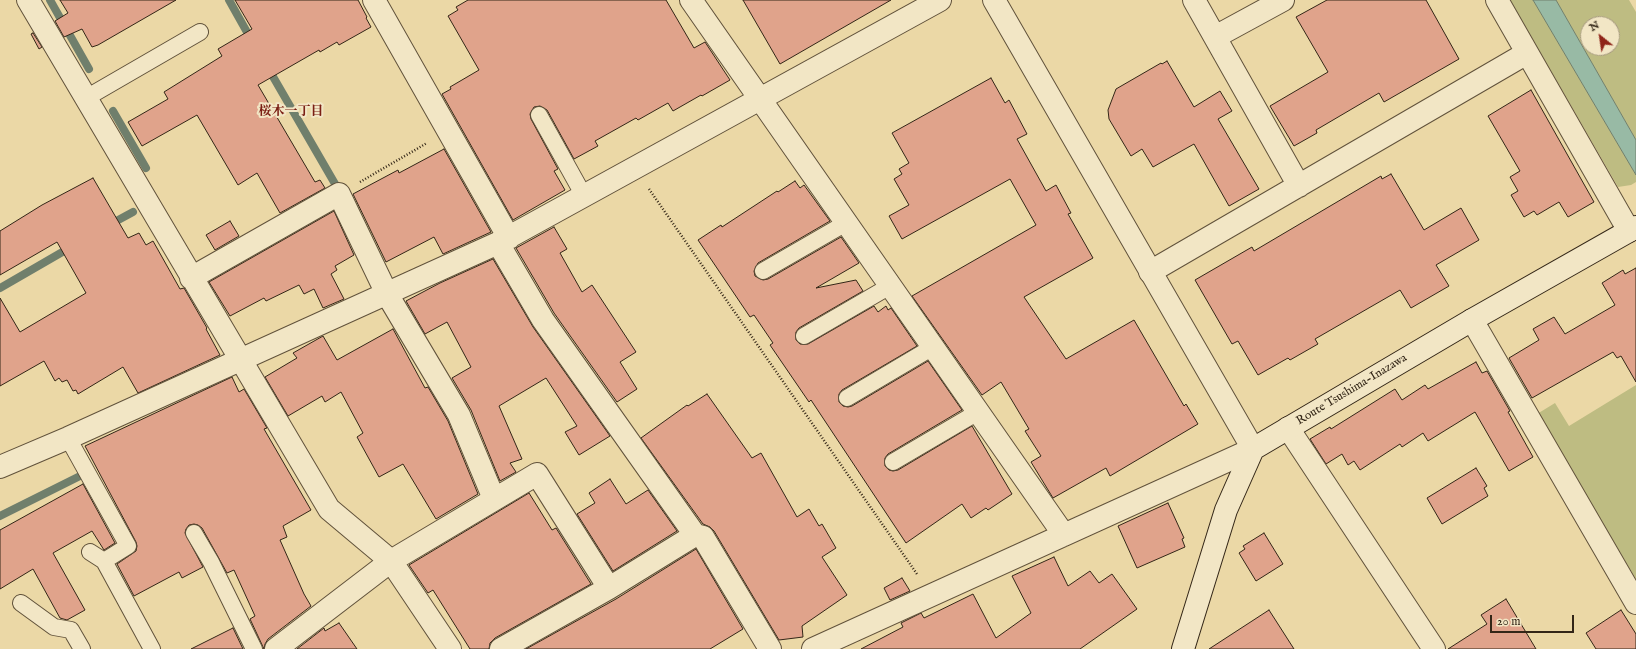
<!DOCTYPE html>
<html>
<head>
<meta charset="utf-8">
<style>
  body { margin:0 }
  #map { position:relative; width:1636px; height:649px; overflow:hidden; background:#ebd8a6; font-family:"IM FELL English",serif }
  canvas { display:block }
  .north { position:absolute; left:1580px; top:16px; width:40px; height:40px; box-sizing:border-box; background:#f2e6c5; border:1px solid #a6997f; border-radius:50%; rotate:330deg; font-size:11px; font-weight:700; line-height:16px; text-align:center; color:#332617 }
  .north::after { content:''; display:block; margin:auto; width:14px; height:18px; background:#8f2418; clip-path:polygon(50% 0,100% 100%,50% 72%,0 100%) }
  .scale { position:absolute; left:1490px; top:615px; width:84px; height:18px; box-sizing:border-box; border:2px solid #332617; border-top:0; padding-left:5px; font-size:12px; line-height:14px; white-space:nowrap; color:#332617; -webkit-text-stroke:3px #f2e6c5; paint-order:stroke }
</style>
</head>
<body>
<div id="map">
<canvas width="1636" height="649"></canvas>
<div class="north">N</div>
<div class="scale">20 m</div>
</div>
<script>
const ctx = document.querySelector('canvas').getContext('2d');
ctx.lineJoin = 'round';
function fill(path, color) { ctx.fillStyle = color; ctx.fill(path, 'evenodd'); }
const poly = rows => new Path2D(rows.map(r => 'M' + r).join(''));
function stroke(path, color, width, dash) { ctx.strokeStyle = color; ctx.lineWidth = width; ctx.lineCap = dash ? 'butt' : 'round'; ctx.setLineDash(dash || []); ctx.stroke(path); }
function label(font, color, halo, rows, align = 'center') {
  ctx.font = font + ' "IM FELL English","Noto Serif JP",serif'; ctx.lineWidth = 4; ctx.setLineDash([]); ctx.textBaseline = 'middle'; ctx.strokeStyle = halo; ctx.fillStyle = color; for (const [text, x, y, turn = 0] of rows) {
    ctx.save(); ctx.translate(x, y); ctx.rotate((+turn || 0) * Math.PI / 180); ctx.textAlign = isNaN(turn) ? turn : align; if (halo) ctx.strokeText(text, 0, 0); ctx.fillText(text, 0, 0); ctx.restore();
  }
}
const green = poly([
  [1510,0,1533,0,1636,175,1636,182,1631,185,1618,187],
  [1556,0,1629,0,1636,12,1636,140],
  [1588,24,1612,24,1612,48,1588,48],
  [1636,385,1636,579,1537,414,1555,403,1569,426]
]);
const water = poly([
  [1533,0,1556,0,1636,140,1636,175,1533,0]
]);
const stream = poly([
  [50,0,89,69],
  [229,0,252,41],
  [268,68,338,189],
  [113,111,146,168],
  [109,225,133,212],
  [0,288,71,247],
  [0,516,82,475]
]);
const building = poly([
  [60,0,176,0,98,45,92,47,82,29,64,37,55,21,68,13,60,0],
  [235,0,358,0,367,17,366,18,371,27,339,45,337,42,320,52,319,50,258,85,315,182,320,180,325,188,280,213,257,173,238,185,197,115,142,146,128,122,168,99,164,92,222,56,218,49,252,29,235,0],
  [468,0,666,0,694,48,705,42,730,80,702,96,701,95,673,111,668,103,638,120,636,118,595,141,598,146,574,159,547,110,540,106,534,107,530,114,531,119,558,169,554,171,565,190,513,220,442,94,451,89,450,87,479,70,448,16,458,10,456,7,468,0],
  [743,0,891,0,780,64,743,0],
  [1327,0,1426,0,1459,59,1384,102,1379,93,1316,130,1317,133,1294,146,1270,106,1328,72,1296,17,1327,0],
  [33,33,42,47,39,49,31,34,33,33],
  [1167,61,1194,107,1220,91,1232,111,1218,119,1259,189,1229,206,1194,144,1153,167,1142,149,1131,156,1109,119,1108,110,1116,89,1161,63,1162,64,1167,61],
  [991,78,1005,103,1009,100,1027,134,1017,139,1046,191,1056,185,1071,213,1068,214,1093,258,1024,297,1066,359,1134,320,1184,406,1186,404,1198,424,1110,476,1106,468,1053,498,1031,462,1041,456,1025,431,1029,429,1001,382,982,395,912,296,1036,225,1010,179,902,239,889,216,909,205,894,179,902,174,899,169,909,163,892,133,991,78],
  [1531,90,1594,202,1568,217,1559,202,1537,215,1534,211,1524,217,1511,195,1518,191,1510,177,1520,171,1488,116,1531,90],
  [444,149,491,232,443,254,434,237,386,262,353,194,398,170,399,173,444,149],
  [1391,174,1424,230,1461,208,1479,240,1436,265,1449,286,1411,308,1400,290,1315,339,1318,344,1290,360,1288,358,1258,375,1238,341,1232,344,1195,280,1252,247,1254,251,1381,176,1382,179,1391,174],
  [93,178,128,238,139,233,146,245,153,241,180,289,184,288,207,328,206,329,220,355,138,393,123,367,78,394,76,390,73,391,67,380,62,382,59,378,55,381,44,361,0,386,0,298,20,332,86,293,57,242,0,275,0,231,42,205,93,178],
  [795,181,800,188,804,185,830,221,758,263,754,271,755,276,763,280,768,279,841,237,859,263,816,288,856,280,863,291,799,328,796,332,796,340,800,344,808,344,874,306,878,312,886,306,888,310,891,308,917,346,842,390,839,394,839,402,843,406,848,407,852,406,928,361,962,410,888,454,885,458,885,466,889,470,893,471,898,470,972,426,1012,494,988,510,986,508,971,518,962,504,906,543,811,400,809,402,770,345,773,343,754,315,750,317,698,240,721,225,722,227,777,191,778,192,795,181],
  [334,211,354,255,335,266,337,270,331,274,344,299,323,308,314,289,304,294,299,285,266,301,264,298,230,316,209,282,334,211],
  [230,221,239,236,215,250,206,235,230,221],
  [554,227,567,249,560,253,582,292,592,285,636,352,620,362,637,389,617,402,554,313,516,248,554,227],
  [493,259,533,327,610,436,579,455,565,432,577,426,546,378,499,406,522,459,510,463,516,472,500,481,471,410,452,378,471,367,447,322,425,334,406,301,440,283,493,259],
  [1636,268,1636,382,1621,356,1617,358,1613,352,1532,398,1509,358,1539,340,1533,329,1554,317,1565,334,1615,305,1602,283,1623,270,1625,274,1636,268],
  [393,329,425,388,428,387,448,421,478,494,436,519,403,464,379,477,357,437,363,433,341,392,325,402,322,396,288,416,265,377,297,358,293,353,323,336,337,360,393,329],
  [1476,362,1482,373,1487,371,1510,411,1508,412,1533,457,1509,471,1475,412,1428,441,1423,433,1402,447,1400,444,1360,470,1354,461,1348,465,1342,454,1326,464,1310,439,1330,427,1331,429,1395,389,1402,400,1425,385,1428,389,1476,362],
  [232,377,239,392,244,389,267,428,264,429,311,510,283,526,287,537,280,540,304,594,311,606,268,639,265,644,264,649,250,619,255,616,234,570,227,573,202,528,198,525,194,524,189,525,186,529,185,533,203,567,182,578,179,572,134,596,117,564,136,551,137,546,136,542,85,446,232,377],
  [707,394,752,458,761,453,797,517,809,509,819,526,822,524,836,548,822,557,847,595,802,626,803,637,779,640,714,531,710,527,703,524,641,438,687,405,688,406,707,394],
  [1476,468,1487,486,1484,488,1488,496,1442,524,1427,498,1476,468],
  [610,479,626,504,648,490,677,531,613,571,577,514,595,503,589,493,610,479],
  [83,484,115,543,104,550,92,531,53,553,85,610,67,620,60,618,33,569,0,589,0,530,83,484],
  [529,493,552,530,556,528,591,584,495,638,490,643,489,649,470,649,433,590,428,593,409,565,529,493],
  [1168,503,1184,538,1182,539,1185,547,1137,568,1118,526,1168,503],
  [1264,533,1283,564,1256,581,1239,553,1245,549,1243,546,1264,533],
  [696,549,743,629,710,649,526,649,616,599,696,549],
  [1054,557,1068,586,1090,571,1099,583,1112,574,1137,609,1080,649,861,649,903,627,901,623,921,613,924,618,973,594,996,638,1031,613,1012,576,1054,557],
  [902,578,910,591,890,600,884,588,902,578],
  [1506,599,1536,649,1448,649,1487,624,1481,615,1506,599],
  [1269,610,1294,649,1209,649,1269,610],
  [1621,610,1636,634,1636,649,1596,649,1586,633,1621,610],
  [339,623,357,649,297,649,324,628,325,631,339,623],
  [233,628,243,649,191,649,233,628]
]);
const path = poly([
  [360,182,427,143],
  [649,189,917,574]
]);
const service = poly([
  [86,98,200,32],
  [539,115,584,196],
  [763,271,846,223],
  [804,336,890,286],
  [847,398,933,347],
  [68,438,128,546,104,561],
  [893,462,978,412],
  [194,533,211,562,254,649],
  [90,552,104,561,152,649],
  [21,603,54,627,71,630,82,649]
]);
const minor = poly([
  [28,0,329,509,391,561,450,649],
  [374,0,509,238],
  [691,0,1064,535],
  [1194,0,1299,186],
  [1497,0,1629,231],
  [1215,37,1283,0],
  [498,243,543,320,695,535,703,537,770,649],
  [1150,272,1527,53],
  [191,278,339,194,387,294,459,415,494,499],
  [1472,320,1636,603],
  [1288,428,1434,649],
  [0,467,68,438,498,243,940,0],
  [276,649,391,561,537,474,609,588],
  [501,649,609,588,695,535],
  [813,649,1253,449]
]);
const tertiary = poly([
  [994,0,1253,449]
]);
const secondary = poly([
  [1183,649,1226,510,1253,449,1472,320,1636,227]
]);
const streetNames = [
  ["Route Tsushima-Inazawa",1352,390,-31]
];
const neighbourhoodNames = [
  ["桜木一丁目",291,112]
];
fill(green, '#bebc82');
fill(water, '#98baa5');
stroke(water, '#707f6c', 1);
stroke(stream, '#707f6c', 8);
fill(building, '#e0a38b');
stroke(building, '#332617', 1);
stroke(service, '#61523b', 18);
stroke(minor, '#61523b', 24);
stroke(tertiary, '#61523b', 24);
stroke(secondary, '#332617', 24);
stroke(path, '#332617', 2.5, [1, 2]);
stroke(service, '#f2e6c5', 16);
stroke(minor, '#f2e6c5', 22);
stroke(tertiary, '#f2e6c5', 22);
stroke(secondary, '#f2e6c5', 22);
label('12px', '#332617', '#f2e6c5', streetNames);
label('bold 13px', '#7a1f14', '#f2e6c5', neighbourhoodNames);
</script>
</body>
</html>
